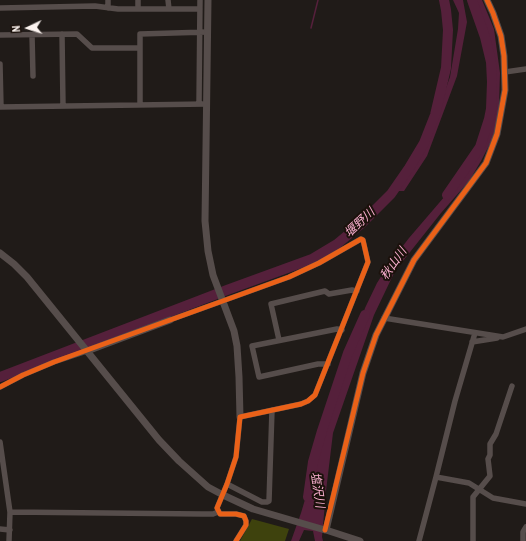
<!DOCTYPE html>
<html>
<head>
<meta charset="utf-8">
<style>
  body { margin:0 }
  #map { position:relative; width:526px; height:541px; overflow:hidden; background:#201b18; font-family:"Archivo Narrow",sans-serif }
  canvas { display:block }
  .north { position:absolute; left:8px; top:8px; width:40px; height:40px; -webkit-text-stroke:3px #1b110b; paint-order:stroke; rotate:266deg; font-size:11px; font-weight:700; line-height:16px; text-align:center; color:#fbf3ef }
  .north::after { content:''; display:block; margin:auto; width:14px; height:18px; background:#fbf3ef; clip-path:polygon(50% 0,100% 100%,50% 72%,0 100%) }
</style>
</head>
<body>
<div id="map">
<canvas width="526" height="541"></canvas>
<div class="north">N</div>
</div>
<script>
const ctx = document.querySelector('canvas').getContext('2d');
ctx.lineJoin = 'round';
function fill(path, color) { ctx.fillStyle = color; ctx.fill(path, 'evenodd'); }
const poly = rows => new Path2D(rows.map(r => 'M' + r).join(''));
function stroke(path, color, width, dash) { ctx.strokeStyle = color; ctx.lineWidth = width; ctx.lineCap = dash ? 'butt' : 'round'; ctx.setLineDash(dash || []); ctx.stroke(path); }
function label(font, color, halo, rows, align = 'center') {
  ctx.font = font + ' "Archivo Narrow","Noto Sans JP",sans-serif'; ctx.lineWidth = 4; ctx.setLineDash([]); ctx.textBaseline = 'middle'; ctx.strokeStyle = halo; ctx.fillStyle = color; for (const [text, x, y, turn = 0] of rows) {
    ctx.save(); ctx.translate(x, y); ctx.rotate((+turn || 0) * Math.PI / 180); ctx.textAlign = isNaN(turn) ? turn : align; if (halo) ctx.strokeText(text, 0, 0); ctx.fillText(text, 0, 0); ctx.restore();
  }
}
const green = poly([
  [252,519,289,529,285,541,240,541]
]);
const water = poly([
  [453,0,463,0,467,22,457,76,427,156,404,191,395,191,416,159,428,137,450,77,458,29,459,13],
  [472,0,482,0,494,29,500,73,499,106,496,132,481,161,469,181,441,213,395,271,374,315,333,433,326,491,322,537,323,541,315,541,313,531,304,530,299,541,291,541,301,513,326,429,365,308,377,283,389,264,409,238,475,161,489,131,493,105,495,73,485,26]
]);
const stream = poly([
  [311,28,318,0]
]);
const river = poly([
  [447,195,480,147,489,119,491,109,492,82,491,62,485,37,472,0],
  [0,377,227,290,312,259,337,244,361,224,391,194,409,168,424,143,435,115,446,68,448,30,446,10,444,0],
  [308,497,313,462,322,431,348,353,365,315]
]);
const minor = poly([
  [108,0,108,8],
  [138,0,138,9],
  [168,0,169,9],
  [0,8,95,6,118,9,200,9],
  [62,34,63,106],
  [0,35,77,34,92,48,139,48],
  [32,35,33,76],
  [0,64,1,107],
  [505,72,526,69],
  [199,104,200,0],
  [140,105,140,34,207,32],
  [0,107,206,104],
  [384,318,503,337,526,329],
  [170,320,289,277,319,263,361,239,363,240,368,262,315,395,308,401,301,404,240,417,236,457,227,484,217,508,220,514,236,514,244,516,246,521,246,525,236,541],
  [279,340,271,304,325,291,329,294,352,290,357,291],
  [472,342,497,338],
  [328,364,318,364,259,377,252,346,337,329,342,330],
  [0,387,23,375,54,362,87,351],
  [0,442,10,512,9,541],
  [436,477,469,483,493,498,526,504],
  [227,484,262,502,267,502,269,501,272,410],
  [10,512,202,514,213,514,218,512],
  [0,529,10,530],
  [419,541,436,477,455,401,475,333],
  [473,541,473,497,490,476,488,459,490,455,490,444,496,434,512,386],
  [523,541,523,532,526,527]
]);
const tertiary = poly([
  [208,0,205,221,208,251,213,275,234,331,237,346,239,377,240,417],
  [0,253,14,264,27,277,159,440,179,461,208,487,223,495,253,509,325,530],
  [87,351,170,320],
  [360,541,326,530,363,373,376,335,414,260,486,163,497,134,505,90,504,56,501,36,493,13,487,0]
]);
const cycleway = poly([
  [0,387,23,375,54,362,289,277,319,263,361,239,363,240,368,262,315,395,308,401,301,404,240,417,236,457,227,484,217,508,220,514,236,514,244,516,246,521,246,525,236,541],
  [325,530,363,373,376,335,414,260,486,163,497,134,505,90,504,56,501,36,493,13,487,0]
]);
const waterNames = [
  ["堰野川",360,223,-43],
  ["秋山川",394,264,-55],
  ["塩沢川",317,490,82]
];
fill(green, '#3e420d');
fill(water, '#55203b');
stroke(stream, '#55203b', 1.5);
stroke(river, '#55203b', 10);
stroke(minor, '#564d4b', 5.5);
stroke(tertiary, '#564d4b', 7);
stroke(cycleway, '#ea6118', 5);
label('italic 12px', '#faafcf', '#1b110b', waterNames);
</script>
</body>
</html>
